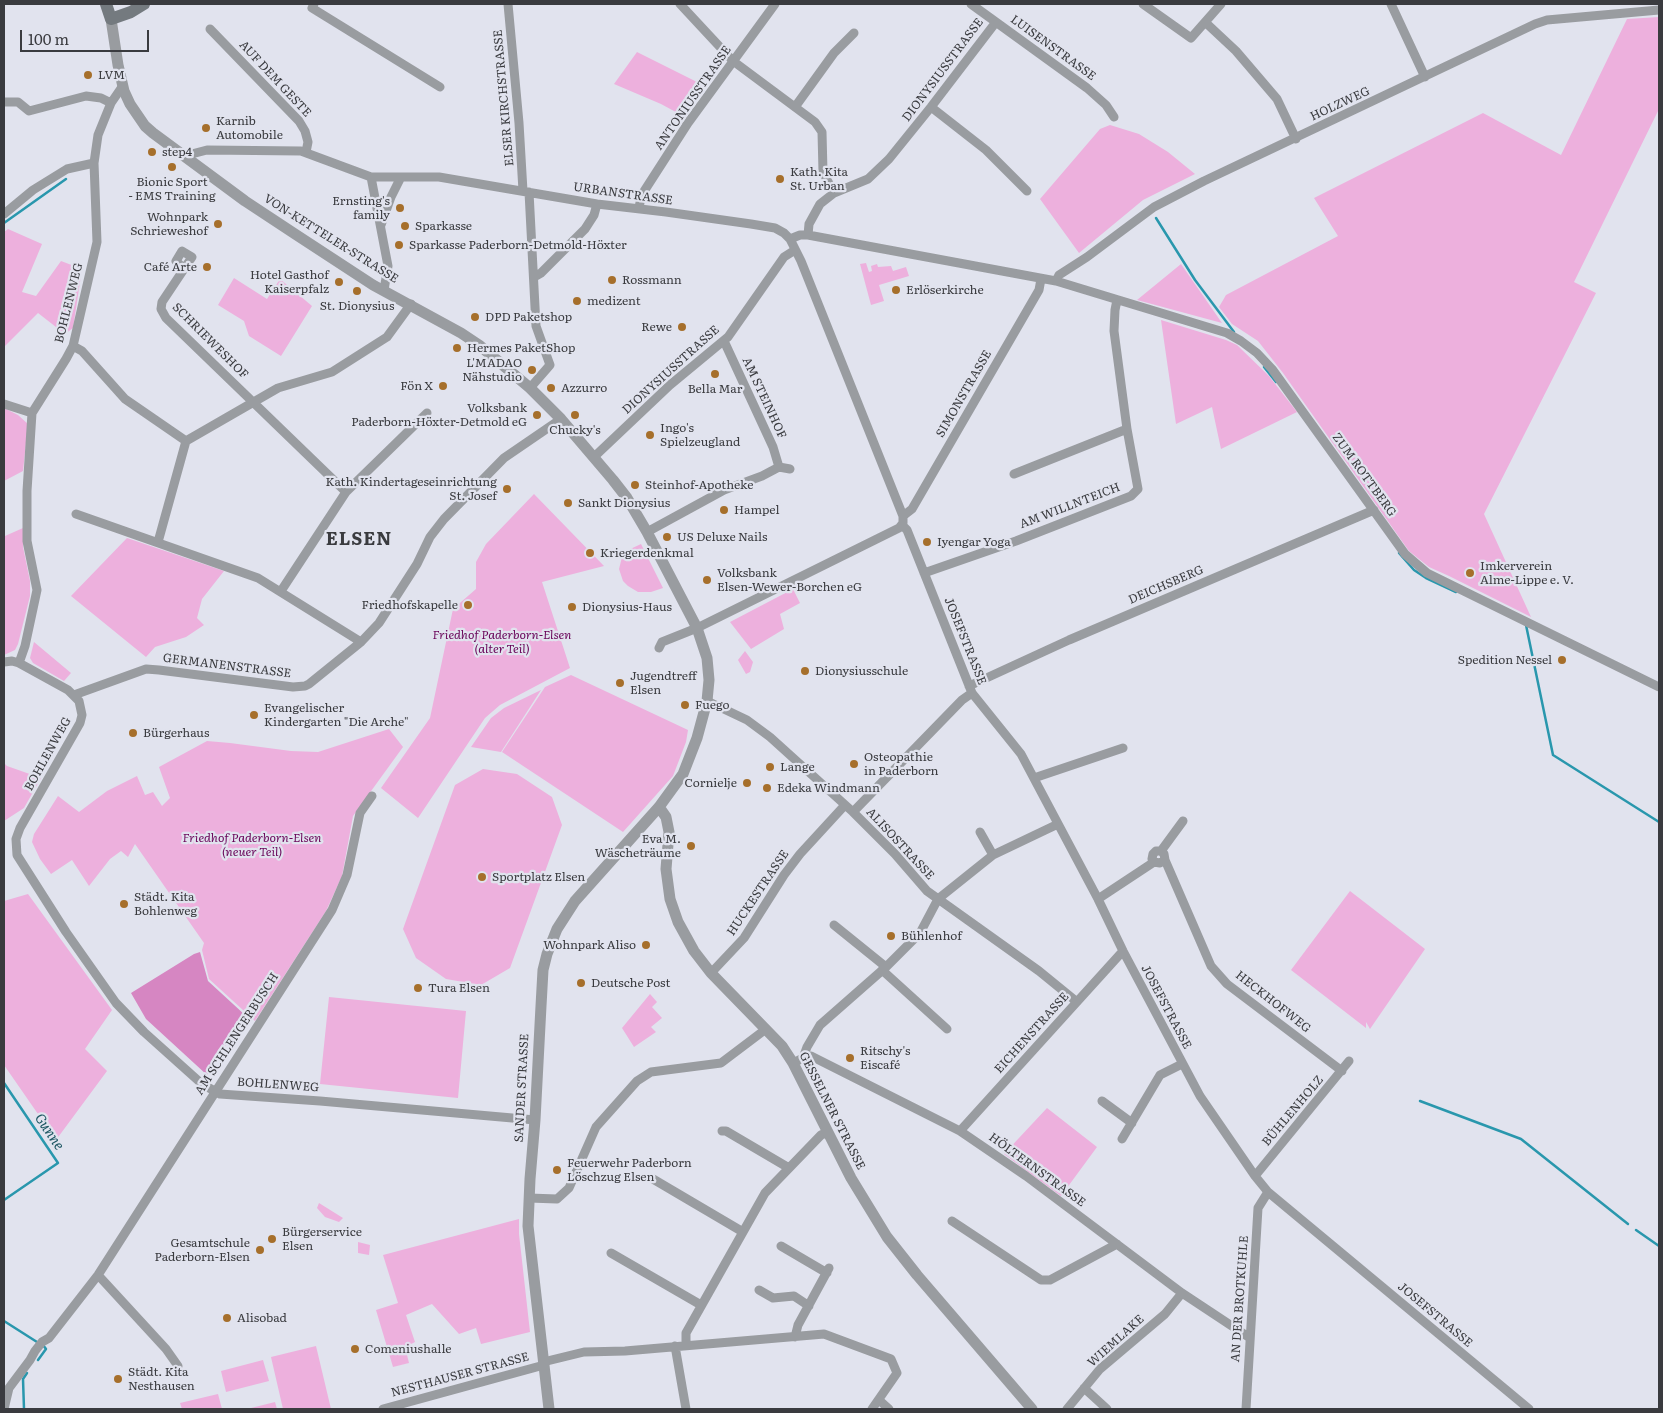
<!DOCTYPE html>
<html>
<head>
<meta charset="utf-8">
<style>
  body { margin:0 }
  #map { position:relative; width:1663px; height:1413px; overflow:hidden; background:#e1e3ee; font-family:Literata,serif }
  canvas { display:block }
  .frame { position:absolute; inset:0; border:5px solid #3a3b3f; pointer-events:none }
  .scale { position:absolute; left:20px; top:30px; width:129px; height:22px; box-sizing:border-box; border:2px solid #3a3b3f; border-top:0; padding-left:6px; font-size:15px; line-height:18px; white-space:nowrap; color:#3a3b3f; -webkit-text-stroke:4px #e1e3ee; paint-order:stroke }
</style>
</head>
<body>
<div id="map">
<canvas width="1663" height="1413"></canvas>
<div class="frame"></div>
<div class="scale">100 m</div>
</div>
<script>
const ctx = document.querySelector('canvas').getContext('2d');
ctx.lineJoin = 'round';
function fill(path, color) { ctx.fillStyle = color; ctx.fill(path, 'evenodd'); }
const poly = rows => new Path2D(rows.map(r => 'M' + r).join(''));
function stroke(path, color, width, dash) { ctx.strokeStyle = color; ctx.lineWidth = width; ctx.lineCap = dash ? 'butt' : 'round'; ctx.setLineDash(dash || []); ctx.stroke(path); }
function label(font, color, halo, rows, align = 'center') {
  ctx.font = font + ' Literata,serif'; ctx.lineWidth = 4.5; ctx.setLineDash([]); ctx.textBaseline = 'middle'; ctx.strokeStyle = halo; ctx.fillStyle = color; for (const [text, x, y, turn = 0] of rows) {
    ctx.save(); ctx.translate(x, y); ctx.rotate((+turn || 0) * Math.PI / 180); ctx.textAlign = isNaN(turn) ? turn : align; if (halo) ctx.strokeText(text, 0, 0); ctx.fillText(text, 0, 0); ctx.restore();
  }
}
const green = poly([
  [1659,17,1659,109,1574,282,1596,293,1484,514,1531,617,1449,576,1429,567,1409,551,1283,373,1258,341,1232,324,1219,307,1226,295,1338,236,1314,198,1483,113,1561,155,1627,19],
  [637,52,705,86,685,117,661,104,614,84],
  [1110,125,1139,134,1168,152,1195,174,1143,200,1079,253,1040,199,1100,129],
  [8,229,42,244,22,292,36,296,61,261,82,269,73,328,65,334,38,313,4,347,4,232],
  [866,263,869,272,872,271,871,266,877,264,878,267,891,266,893,271,906,267,909,276,879,285,884,301,871,305,860,264],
  [1181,264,1222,323,1137,300],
  [234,278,267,299,280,279,312,306,281,356,249,336,244,321,218,305],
  [1161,320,1226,340,1237,345,1269,376,1297,412,1221,449,1212,407,1176,424],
  [4,408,18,415,28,424,23,471,4,481],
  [534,494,604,566,542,582,570,668,500,705,485,718,418,818,381,788,430,718,453,609,476,589,476,562,486,544],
  [23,528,23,547,30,581,30,596,18,644,15,650,4,655,4,535,5,536],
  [127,538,224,571,202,599,197,618,204,625,186,637,155,647,146,657,71,596],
  [641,544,663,588,651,592,638,592,628,586,623,581,619,569,622,557,626,551],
  [793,589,800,603,780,614,784,629,751,649,730,622],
  [34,642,71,673,64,681,33,663,30,658],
  [745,651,753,662,750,672,746,674,738,660],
  [571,675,688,730,686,742,673,776,623,832,502,752,545,687],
  [541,690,501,752,471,747,491,718,504,708],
  [389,729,403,747,353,816,342,876,326,911,255,1021,209,979,202,950,204,943,135,844,128,857,121,851,110,859,89,886,72,860,51,874,40,859,32,842,34,834,58,796,79,812,107,791,137,776,145,795,153,792,162,806,170,798,159,767,207,741,230,743,291,751,318,752],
  [4,763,7,766,41,778,24,808,4,821],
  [483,769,517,774,552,797,562,825,510,968,481,985,446,979,416,958,403,929,455,785],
  [1350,891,1425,949,1370,1029,1366,1022,1366,1028,1291,970],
  [28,894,112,1010,85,1049,107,1071,56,1140,4,1065,4,901],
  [650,994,657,1002,652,1007,662,1018,651,1027,656,1032,634,1047,622,1028],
  [329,997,466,1011,458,1098,320,1084],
  [1047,1108,1097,1147,1061,1196,1004,1154],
  [319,1203,343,1218,339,1222,325,1217,317,1208],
  [519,1219,519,1234,530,1332,481,1344,476,1328,459,1334,432,1304,406,1315,415,1342,405,1347,409,1363,393,1367,376,1310,398,1303,383,1255],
  [358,1242,370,1245,369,1255,358,1253],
  [316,1346,331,1409,283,1409,271,1357],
  [263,1360,269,1381,226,1392,221,1371],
  [218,1394,222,1409,182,1409,180,1403],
  [275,1402,277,1409,247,1409]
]);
const forest = poly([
  [200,952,208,981,245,1015,207,1075,146,1019,131,993,194,954]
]);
const stream = poly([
  [1156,218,1195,280,1234,332],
  [4,223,66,179],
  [1264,367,1276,382],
  [1399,553,1414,570,1426,578,1456,592],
  [1526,625,1553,755,1659,822],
  [4,1083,58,1163,4,1200],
  [1420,1101,1521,1139,1628,1224],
  [1636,1230,1659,1246],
  [4,1321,37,1342],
  [38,1360,46,1349,43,1345],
  [24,1409,23,1379,27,1373]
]);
const minor = poly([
  [314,4,312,8,440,87],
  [508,4,519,123,523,191],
  [680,4,733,61,815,122,822,132,823,172,834,193],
  [971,4,1087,88,1106,105,1114,117],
  [1143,4,1191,38,1221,4],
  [1391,4,1425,77],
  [1205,22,1236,51,1277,99,1296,139],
  [210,29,299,121,305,131,308,142,306,152],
  [4,102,18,102,29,111,86,96,101,98,111,103],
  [795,107,834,53,854,33],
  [931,107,986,150,1027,191],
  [184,156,207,150,301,151,371,177,439,177,597,204,666,212,751,224,775,228,784,233,790,239,801,261,903,516,903,523,899,528,697,628,662,642,659,648],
  [371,177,388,266,384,290],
  [529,192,536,326,550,365,530,388],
  [639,209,641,196,688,123,775,4],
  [4,214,33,190,67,169,94,163],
  [381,225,391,197,401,177],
  [808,235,809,224,820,204,834,193,868,179,889,159,931,107,996,22],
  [790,239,800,235,808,235,1056,281,1227,333,1241,341,1257,353,1272,369,1405,554,1427,573,1659,687],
  [184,269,176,261,182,251,192,257,162,302,161,309,166,318,346,492],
  [534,277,541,273,585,229,594,215,597,204],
  [1056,281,1059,275,1087,257,1154,207,1204,181,1535,24,1547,20,1659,10],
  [724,341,773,447,779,467],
  [73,346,82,351,125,399,186,441,278,388,332,372,387,337,411,304],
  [4,404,32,413],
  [594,457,670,385,728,337,784,257,795,250],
  [1014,474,1127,429],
  [76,514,258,578,361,642],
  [903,516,912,509,1039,290,1041,279],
  [902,525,907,530,972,693,1021,754,1098,899,1123,951,1200,1096,1255,1176,1268,1192,1529,1409],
  [647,532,724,490,762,476,779,467,790,469],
  [158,542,186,441],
  [924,573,1016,541,1131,496,1138,489,1127,429,1114,331,1115,310,1117,300],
  [281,591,346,492,427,413],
  [4,662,12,661,19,663,68,690,79,701,82,715,80,723,20,828,16,839,17,855,66,932,116,1003,144,1032,202,1084,220,1094,320,1101,535,1120],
  [19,663,25,646,37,590,27,541,27,491,32,413,66,359,73,346,97,242,94,163,98,135,111,103,122,87],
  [969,686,1069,640,1374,510],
  [74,695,146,669,159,670,293,687,305,686,309,684,361,642,379,623,417,564,430,537,444,519,504,458,561,419],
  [707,701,747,720,770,737,853,812,895,854,927,891,1039,971,1077,1002],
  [1034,778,1123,748],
  [853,812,962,700,972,693],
  [980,832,993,855],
  [1161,851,1183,821],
  [1165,860,1211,966,1227,984,1342,1071],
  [1098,899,1154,862,1160,863,1165,860,1164,854,1161,851,1156,851,1153,854,1152,859,1154,862],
  [834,925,886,967],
  [882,970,947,1029],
  [711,973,744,938,784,875,800,854,845,805],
  [803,1058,807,1047,820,1025,886,967,920,933,938,899,993,855,1058,824],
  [793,1063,803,1058,811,1056,960,1131,1026,1176,1182,1293,1250,1338],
  [1102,1101,1132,1123],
  [722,1131,726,1131,789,1168],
  [960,1131,1123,951],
  [1122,1139,1160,1075,1182,1064],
  [1255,1176,1349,1061],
  [653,1179,743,1232],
  [529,1198,557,1199,569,1188,596,1127,637,1081,651,1072,721,1063,766,1029],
  [952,1221,1041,1280,1050,1280,1117,1244],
  [781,1246,827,1273],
  [611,1253,701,1305],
  [98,1275,166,1349,178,1366],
  [759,1290,773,1298,794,1296,809,1306],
  [795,1337,798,1325,829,1268],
  [686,1345,686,1333,765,1193,821,1135,828,1132],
  [675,1346,686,1409],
  [543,1362,584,1352,625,1351,824,1334,891,1359,897,1373,872,1409],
  [1084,1388,1107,1409],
  [879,1400,889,1409],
  [4,1409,9,1388,30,1360,35,1351,42,1342,49,1338,98,1275,332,910,347,875,360,813,372,796],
  [383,1409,544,1365],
  [1067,1409,1100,1369,1165,1314,1182,1293],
  [1246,1409,1258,1208,1268,1192]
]);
const tertiary = poly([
  [111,19,118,65,124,91,130,104,145,126,153,133,245,201,295,234,373,285,461,333,479,345,530,388,561,419,613,480,627,498,647,532,697,628,707,658,709,680,707,701,697,738,683,774,659,807,575,901,557,929,547,954,543,970,541,1006,535,1120,530,1179,528,1226,549,1409],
  [659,807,666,817,669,832,666,869,670,899,678,922,694,951,711,973,782,1046,793,1063,851,1178,887,1237,917,1275,1032,1409]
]);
const secondary = poly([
  [106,4,111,19,131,12,144,4]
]);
const markers = [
  [88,75,5,"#a66f2b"],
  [206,128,5,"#a66f2b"],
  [152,152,5,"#a66f2b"],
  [172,167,5,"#a66f2b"],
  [780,179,5,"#a66f2b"],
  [400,208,5,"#a66f2b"],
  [218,224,5,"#a66f2b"],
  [405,226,5,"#a66f2b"],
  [399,245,5,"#a66f2b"],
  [207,267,5,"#a66f2b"],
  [612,280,5,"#a66f2b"],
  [339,282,5,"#a66f2b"],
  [896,290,5,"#a66f2b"],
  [357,291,5,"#a66f2b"],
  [577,301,5,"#a66f2b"],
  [475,317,5,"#a66f2b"],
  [682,327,5,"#a66f2b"],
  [457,348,5,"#a66f2b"],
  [532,370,5,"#a66f2b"],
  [715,374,5,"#a66f2b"],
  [443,386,5,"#a66f2b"],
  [551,388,5,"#a66f2b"],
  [537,415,5,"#a66f2b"],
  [575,415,5,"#a66f2b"],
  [650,435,5,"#a66f2b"],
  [635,485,5,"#a66f2b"],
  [507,489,5,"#a66f2b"],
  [568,503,5,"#a66f2b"],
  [724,510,5,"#a66f2b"],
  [667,537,5,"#a66f2b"],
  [927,542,5,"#a66f2b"],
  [590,553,5,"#a66f2b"],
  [1470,573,5,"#a66f2b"],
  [707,580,5,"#a66f2b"],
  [468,605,5,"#a66f2b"],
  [572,607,5,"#a66f2b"],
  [1562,660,5,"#a66f2b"],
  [805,671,5,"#a66f2b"],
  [620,683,5,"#a66f2b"],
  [685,705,5,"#a66f2b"],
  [254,715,5,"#a66f2b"],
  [133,733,5,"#a66f2b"],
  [854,764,5,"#a66f2b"],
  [770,767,5,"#a66f2b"],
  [747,783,5,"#a66f2b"],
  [767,788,5,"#a66f2b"],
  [691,846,5,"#a66f2b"],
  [482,877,5,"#a66f2b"],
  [124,904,5,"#a66f2b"],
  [891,936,5,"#a66f2b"],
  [646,945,5,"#a66f2b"],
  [581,983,5,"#a66f2b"],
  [418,988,5,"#a66f2b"],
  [850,1058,5,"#a66f2b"],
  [557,1170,5,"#a66f2b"],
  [272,1239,5,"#a66f2b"],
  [260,1250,5,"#a66f2b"],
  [227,1318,5,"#a66f2b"],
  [355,1349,5,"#a66f2b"],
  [118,1379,5,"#a66f2b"]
];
const streetNames = [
  ["LUISENSTRASSE",1053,48,36],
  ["DIONYSIUSSTRASSE",943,70,-53],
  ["AUF DEM GESTE",275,79,47],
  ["ELSER KIRCHSTRASSE",504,98,-95],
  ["ANTONIUSSTRASSE",693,98,-55],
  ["HOLZWEG",1340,104,-25],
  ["URBANSTRASSE",623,194,8],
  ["VON-KETTELER-STRASSE",331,239,32],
  ["BOHLENWEG",69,303,-76],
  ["SCHRIEWESHOF",210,341,45],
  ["DIONYSIUSSTRASSE",671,370,-42],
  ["SIMONSTRASSE",964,394,-60],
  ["AM STEINHOF",764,398,65],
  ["ZUM ROTTBERG",1364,475,54],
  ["AM WILLNTEICH",1070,506,-21],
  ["DEICHSBERG",1166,585,-23],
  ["JOSEFSTRASSE",965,641,68],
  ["GERMANENSTRASSE",227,666,7],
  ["BOHLENWEG",48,754,-61],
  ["ALISOSTRASSE",900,844,47],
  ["HUCKESTRASSE",758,893,-56],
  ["HECKHOFWEG",1273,1002,38],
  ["JOSEFSTRASSE",1166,1007,62],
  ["EICHENSTRASSE",1032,1033,-48],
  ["AM SCHLENGERBUSCH",237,1034,-57],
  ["BOHLENWEG",278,1085,4],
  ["SANDER STRASSE",522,1088,-87],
  ["GESSELNER STRASSE",832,1111,63],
  ["BÜHLENHOLZ",1293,1111,-50],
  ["HÖLTERNSTRASSE",1037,1170,36],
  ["AN DER BROTKUHLE",1240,1299,-86],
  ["JOSEFSTRASSE",1435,1315,40],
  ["WIEMLAKE",1116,1341,-42],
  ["NESTHAUSER STRASSE",460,1375,-15]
];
const poiNames = [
  ["LVM",98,75],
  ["Karnib",216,121],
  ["Automobile",216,135],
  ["step4",162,152],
  ["Kath. Kita",790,172],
  ["St. Urban",790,186],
  ["Bionic Sport",172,182,"center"],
  ["- EMS Training",172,196,"center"],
  ["Ernsting's",390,201,"right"],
  ["family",390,215,"right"],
  ["Wohnpark",208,217,"right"],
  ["Schrieweshof",208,231,"right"],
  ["Sparkasse",415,226],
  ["Sparkasse Paderborn-Detmold-Höxter",409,245],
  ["Café Arte",197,267,"right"],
  ["Hotel Gasthof",329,275,"right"],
  ["Kaiserpfalz",329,289,"right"],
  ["Rossmann",622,280],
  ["Erlöserkirche",906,290],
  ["medizent",587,301],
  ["St. Dionysius",357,306,"center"],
  ["DPD Paketshop",485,317],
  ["Rewe",672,327,"right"],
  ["Hermes PaketShop",467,348],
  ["L'MADAO",522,363,"right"],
  ["Nähstudio",522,377,"right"],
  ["Fön X",433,386,"right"],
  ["Azzurro",561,388],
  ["Bella Mar",715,389,"center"],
  ["Volksbank",527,408,"right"],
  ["Paderborn-Höxter-Detmold eG",527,422,"right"],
  ["Ingo's",660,428],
  ["Spielzeugland",660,442],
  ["Chucky's",575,430,"center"],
  ["Kath. Kindertageseinrichtung",497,482,"right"],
  ["St. Josef",497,496,"right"],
  ["Steinhof-Apotheke",645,485],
  ["Sankt Dionysius",578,503],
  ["Hampel",734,510],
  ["US Deluxe Nails",677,537],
  ["Iyengar Yoga",937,542],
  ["Kriegerdenkmal",600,553],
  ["Imkerverein",1480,566],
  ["Alme-Lippe e. V.",1480,580],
  ["Volksbank",717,573],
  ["Elsen-Wewer-Borchen eG",717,587],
  ["Friedhofskapelle",458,605,"right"],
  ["Dionysius-Haus",582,607],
  ["Spedition Nessel",1552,660,"right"],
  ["Dionysiusschule",815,671],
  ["Jugendtreff",630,676],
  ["Elsen",630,690],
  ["Fuego",695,705],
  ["Evangelischer",264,708],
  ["Kindergarten \"Die Arche\"",264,722],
  ["Bürgerhaus",143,733],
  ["Osteopathie",864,757],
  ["in Paderborn",864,771],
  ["Lange",780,767],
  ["Cornielje",737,783,"right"],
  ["Edeka Windmann",777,788],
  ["Eva M.",681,839,"right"],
  ["Wäscheträume",681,853,"right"],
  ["Sportplatz Elsen",492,877],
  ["Städt. Kita",134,897],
  ["Bohlenweg",134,911],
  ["Bühlenhof",901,936],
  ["Wohnpark Aliso",636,945,"right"],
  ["Deutsche Post",591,983],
  ["Tura Elsen",428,988],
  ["Ritschy's",860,1051],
  ["Eiscafé",860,1065],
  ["Feuerwehr Paderborn",567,1163],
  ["Löschzug Elsen",567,1177],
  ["Bürgerservice",282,1232],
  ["Elsen",282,1246],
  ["Gesamtschule",250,1243,"right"],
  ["Paderborn-Elsen",250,1257,"right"],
  ["Alisobad",237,1318],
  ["Comeniushalle",365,1349],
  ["Städt. Kita",128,1372],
  ["Nesthausen",128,1386]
];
const parkNames = [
  ["Friedhof Paderborn-Elsen",502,635],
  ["(alter Teil)",502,649],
  ["Friedhof Paderborn-Elsen",252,838],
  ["(neuer Teil)",252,852]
];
const waterNames = [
  ["Gunne",49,1132,56]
];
const districtNames = [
  ["ELSEN",359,540]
];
fill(green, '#edb0dd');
fill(forest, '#d686c2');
stroke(stream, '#2997ad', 2.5);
stroke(minor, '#999ca0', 9);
stroke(tertiary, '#999ca0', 11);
stroke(secondary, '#747a7f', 12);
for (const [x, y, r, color] of markers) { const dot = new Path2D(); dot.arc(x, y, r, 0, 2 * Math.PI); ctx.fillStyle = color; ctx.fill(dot); stroke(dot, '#e1e3ee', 2); }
label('12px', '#3a3b3f', '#e1e3ee', streetNames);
label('12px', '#3a3b3f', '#e1e3ee', poiNames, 'left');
label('italic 12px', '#690459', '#e1e3ee', parkNames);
label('italic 14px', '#1b5561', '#e1e3ee', waterNames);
ctx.letterSpacing = '1px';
label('bold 18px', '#3a3b3f', '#e1e3ee', districtNames);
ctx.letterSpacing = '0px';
</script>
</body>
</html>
